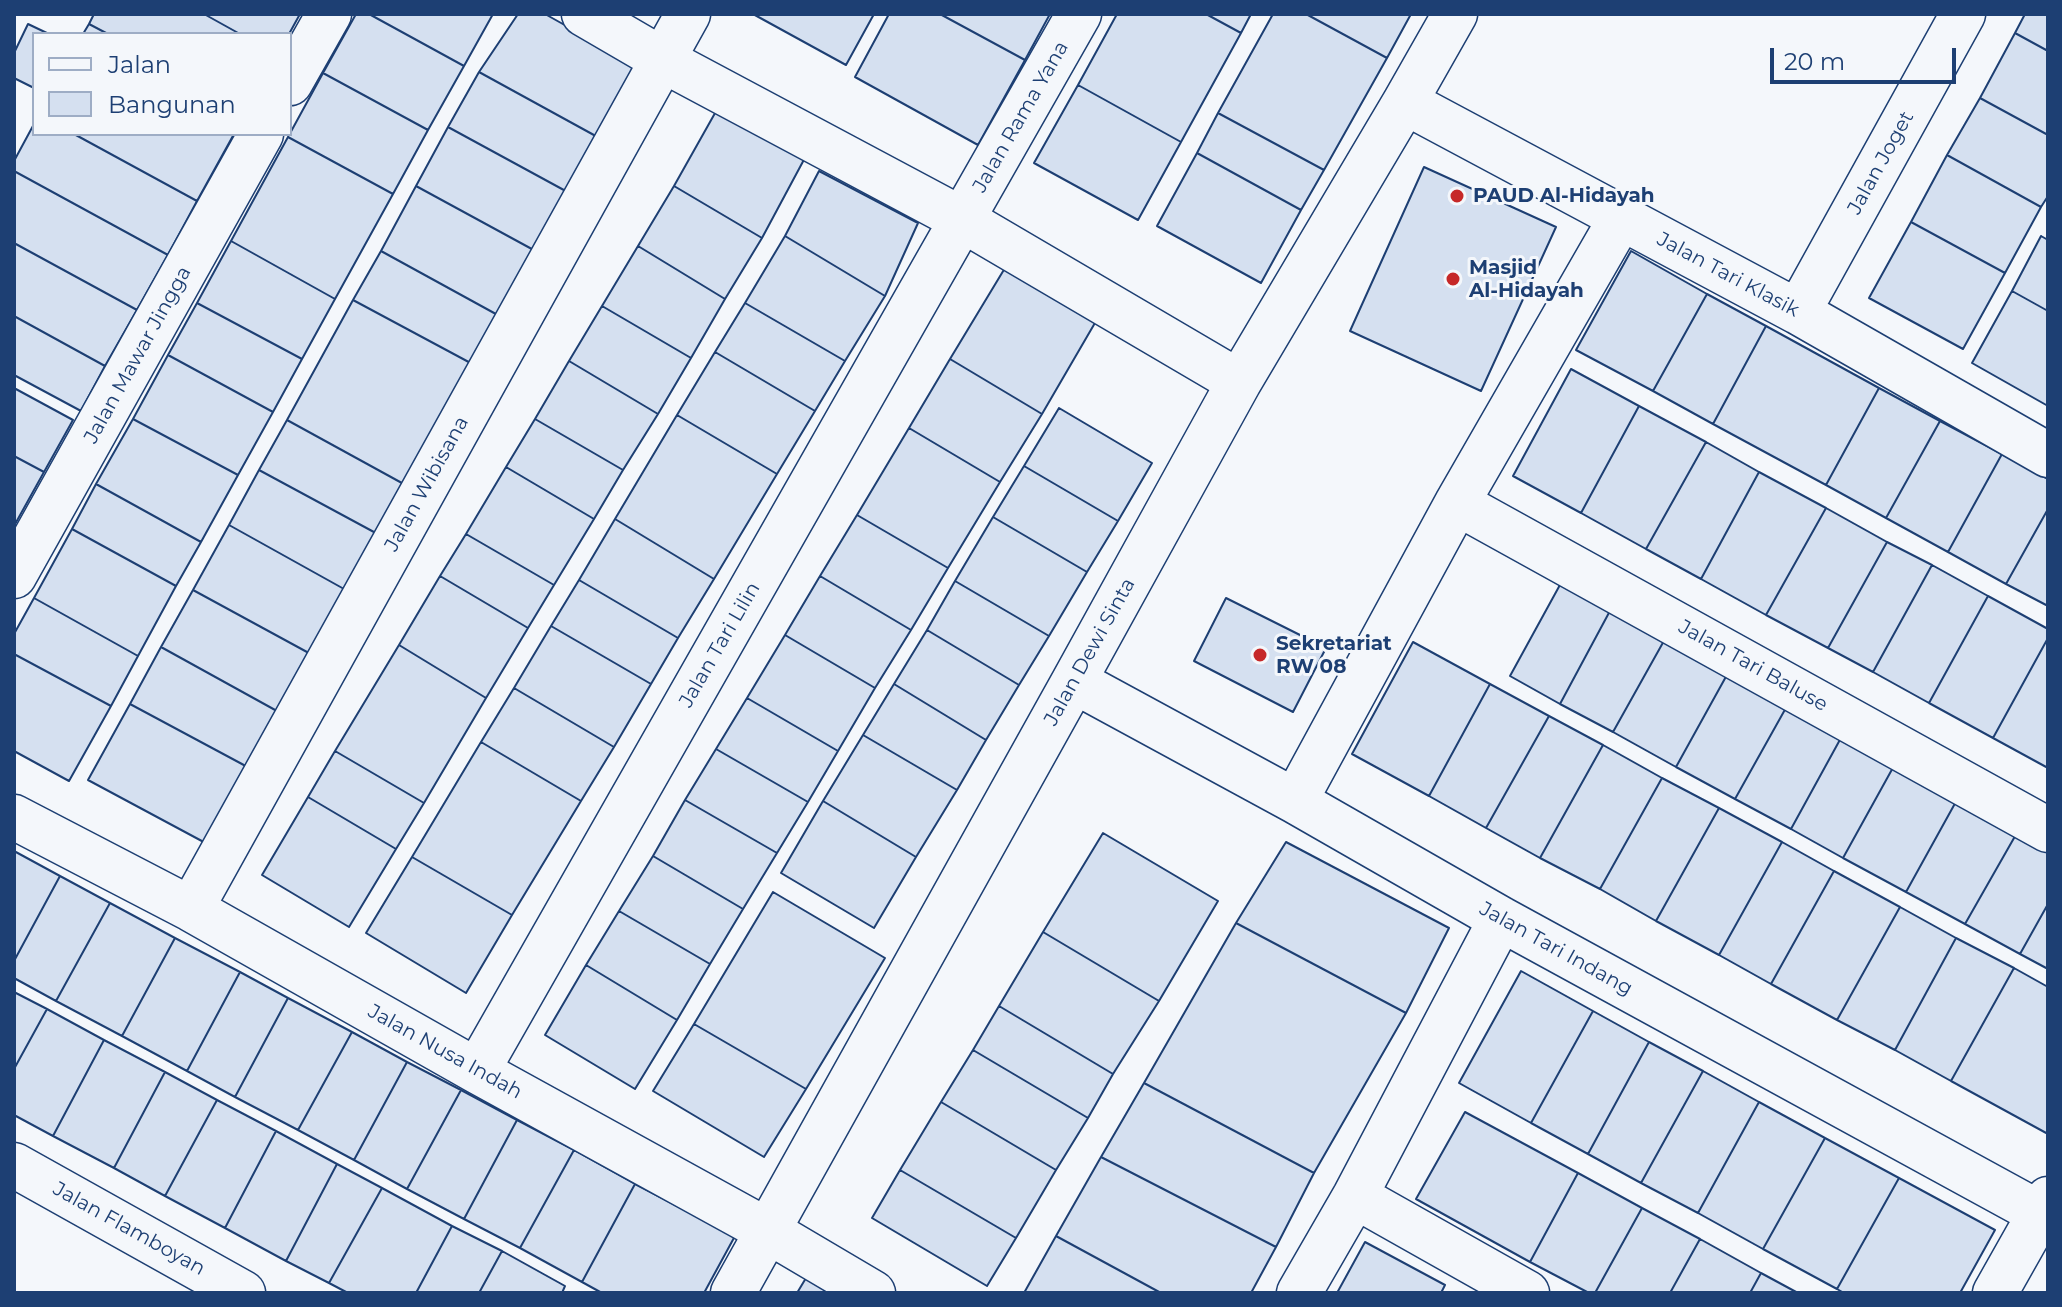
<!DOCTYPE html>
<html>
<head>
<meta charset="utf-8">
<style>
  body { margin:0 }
  #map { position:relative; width:2062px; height:1307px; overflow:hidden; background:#f4f7fb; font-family:Montserrat,sans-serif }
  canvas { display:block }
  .frame { position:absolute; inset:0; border:16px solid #1d3f73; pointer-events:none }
  .legend { position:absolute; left:32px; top:32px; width:260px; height:104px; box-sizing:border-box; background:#f4f7fb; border:2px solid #9eadc5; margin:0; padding:10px 14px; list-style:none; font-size:24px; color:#1d3f73 }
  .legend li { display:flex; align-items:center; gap:16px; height:40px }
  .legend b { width:40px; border:2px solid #9eadc5 }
  .scale { position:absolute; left:1770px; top:48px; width:186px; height:36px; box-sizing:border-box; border:4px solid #1d3f73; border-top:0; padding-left:10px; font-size:24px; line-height:28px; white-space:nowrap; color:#1d3f73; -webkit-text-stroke:6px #f4f7fb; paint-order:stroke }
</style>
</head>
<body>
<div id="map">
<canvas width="2062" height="1307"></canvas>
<div class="frame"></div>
<ul class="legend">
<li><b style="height:10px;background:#f4f7fb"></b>Jalan</li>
<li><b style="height:22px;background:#d5e0f0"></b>Bangunan</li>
</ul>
<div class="scale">20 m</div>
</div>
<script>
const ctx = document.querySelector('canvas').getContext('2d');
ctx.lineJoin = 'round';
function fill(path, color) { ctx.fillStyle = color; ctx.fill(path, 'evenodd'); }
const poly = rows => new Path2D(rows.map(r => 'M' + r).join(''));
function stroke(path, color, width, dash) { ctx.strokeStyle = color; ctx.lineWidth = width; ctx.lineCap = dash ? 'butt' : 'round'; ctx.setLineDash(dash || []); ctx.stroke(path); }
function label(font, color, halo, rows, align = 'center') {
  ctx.font = font + ' Montserrat,sans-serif'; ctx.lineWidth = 6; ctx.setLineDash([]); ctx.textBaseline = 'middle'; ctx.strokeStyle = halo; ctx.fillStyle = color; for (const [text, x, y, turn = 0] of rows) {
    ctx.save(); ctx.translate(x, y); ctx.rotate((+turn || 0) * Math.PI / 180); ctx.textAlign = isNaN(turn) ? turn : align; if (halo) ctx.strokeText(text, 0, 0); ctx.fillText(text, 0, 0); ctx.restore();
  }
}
const building = poly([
  [94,14,204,14,240,34,108,34,89,24,94,14],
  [204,14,300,14,289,34,240,34,204,14],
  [356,14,369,14,464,66,428,130,323,73,356,14],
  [369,14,493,14,464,66,369,14],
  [518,14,545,14,636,65,603,140,479,72,518,14],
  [753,14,874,14,846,65,753,14],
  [889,14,940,14,1025,60,978,145,855,77,889,14],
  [940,14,1050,14,1025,60,940,14],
  [1117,14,1206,14,1241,33,1181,142,1078,85,1117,14],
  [1206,14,1251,14,1241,33,1206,14],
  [1273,14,1306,14,1387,58,1324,170,1218,113,1273,14],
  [1306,14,1411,14,1387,58,1306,14],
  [2025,14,2048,14,2048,51,2015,33,2025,14],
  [28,24,49,34,34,34,34,88,14,78,14,53,28,24],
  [89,24,108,34,83,34,89,24],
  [2015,33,2048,51,2048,135,1980,98,2015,33],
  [479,72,603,140,573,195,448,127,479,72],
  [323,73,428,130,393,194,288,137,323,73],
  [1078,85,1181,142,1138,220,1034,163,1078,85],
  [1980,98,2048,135,2048,196,2041,207,1947,155,1980,98],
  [719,106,807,154,762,238,674,186,719,106],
  [1218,113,1324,170,1301,210,1197,153,1218,113],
  [34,124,34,134,74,134,197,201,168,255,14,171,14,161,34,124],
  [448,127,573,195,541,254,416,186,448,127],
  [74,134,234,134,197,201,74,134],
  [288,137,393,194,335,299,231,241,288,137],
  [1197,153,1301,210,1261,283,1157,226,1197,153],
  [1947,155,2041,207,2005,273,1911,222,1947,155],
  [1424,167,1556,227,1481,391,1350,331,1424,167],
  [14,171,168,255,137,310,14,243,14,171],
  [819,171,918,223,885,296,785,236,819,171],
  [416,186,541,254,505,319,381,251,416,186],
  [674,186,762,238,725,299,638,246,674,186],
  [1911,222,2005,273,1963,349,1869,298,1911,222],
  [785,236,885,296,845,361,745,303,785,236],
  [2041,236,2048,240,2048,311,2012,291,2041,236],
  [231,241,335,299,302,359,197,303,231,241],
  [14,243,137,310,105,366,14,316,14,243],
  [638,246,725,299,691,358,602,306,638,246],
  [381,251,505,319,478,367,353,300,381,251],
  [1631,251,1707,294,1653,391,1576,350,1631,251],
  [1008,263,1099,316,1042,414,950,359,1008,263],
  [2012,291,2048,311,2048,406,1972,363,2012,291],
  [1707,294,1766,326,1713,424,1653,391,1707,294],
  [353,300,478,367,411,488,287,420,353,300],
  [197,303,302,359,273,412,168,355,197,303],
  [745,303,845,361,815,411,715,352,745,303],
  [602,306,691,358,658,414,569,361,602,306],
  [14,316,105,366,81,411,14,375,14,316],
  [1766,326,1879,388,1826,485,1713,424,1766,326],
  [715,352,815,411,777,474,677,415,715,352],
  [168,355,273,412,238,475,133,419,168,355],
  [950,359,1042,414,1000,482,909,428,950,359],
  [569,361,658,414,623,470,535,419,569,361],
  [1571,369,1639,406,1581,513,1513,476,1571,369],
  [14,388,73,420,44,472,14,456,14,388],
  [1879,388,1940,421,1886,518,1826,485,1879,388],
  [1639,406,1706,442,1646,549,1581,513,1639,406],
  [1059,408,1152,463,1118,521,1024,466,1059,408],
  [677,415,777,474,714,579,615,519,677,415],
  [133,419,238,475,201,542,96,484,133,419],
  [535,419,623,470,594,519,506,467,535,419],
  [287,420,411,488,385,538,259,470,287,420],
  [1940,421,2002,454,1948,552,1886,518,1940,421],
  [909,428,1000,482,948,568,857,515,909,428],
  [1706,442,1759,472,1701,579,1646,549,1706,442],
  [2002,454,2048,479,2048,509,2006,584,1948,552,2002,454],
  [14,456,44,472,14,526,14,456],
  [1024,466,1118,521,1087,572,993,517,1024,466],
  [506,467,594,519,554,585,466,534,506,467],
  [259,470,385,538,353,594,229,525,259,470],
  [1759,472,1826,508,1766,615,1701,579,1759,472],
  [96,484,201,542,176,586,72,529,96,484],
  [1826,508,1887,542,1828,648,1766,615,1826,508],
  [2048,509,2048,606,2006,584,2048,509],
  [857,515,948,568,911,630,820,576,857,515],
  [993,517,1087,572,1049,636,955,581,993,517],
  [615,519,714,579,678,638,579,580,615,519],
  [229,525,353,594,318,658,193,590,229,525],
  [72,529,176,586,138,656,34,598,72,529],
  [466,534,554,585,528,628,440,576,466,534],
  [1887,542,1932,565,1873,672,1828,648,1887,542],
  [1932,565,1988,596,1929,703,1873,672,1932,565],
  [440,576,528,628,486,698,399,645,440,576],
  [820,576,911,630,875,688,785,635,820,576],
  [579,580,678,638,651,684,551,626,579,580],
  [955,581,1049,636,1019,685,927,630,955,581],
  [1561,583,1611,609,1560,704,1510,676,1561,583],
  [193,590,318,658,286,716,161,647,193,590],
  [1988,596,2048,629,2048,638,1993,738,1929,703,1988,596],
  [34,598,138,656,111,706,14,654,14,634,34,598],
  [1226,598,1326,648,1293,712,1194,661,1226,598],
  [1611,609,1665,639,1613,732,1560,704,1611,609],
  [551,626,651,684,614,747,514,688,551,626],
  [927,630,1019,685,986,740,894,684,927,630],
  [785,635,875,688,838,751,747,698,785,635],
  [2048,638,2048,768,1993,738,2048,638],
  [1665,639,1728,673,1676,767,1613,732,1665,639],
  [1413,642,1490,684,1429,796,1352,754,1413,642],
  [399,645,486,698,424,803,335,751,399,645],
  [161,647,286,716,255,771,130,704,161,647],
  [14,654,111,706,69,781,14,751,14,654],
  [1728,673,1787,706,1735,799,1676,767,1728,673],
  [894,684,986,740,957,790,863,735,894,684],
  [1490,684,1549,716,1486,828,1429,796,1490,684],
  [514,688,614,747,581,801,481,742,514,688],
  [747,698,838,751,808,802,716,749,747,698],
  [130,704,255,771,213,847,88,780,130,704],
  [1787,706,1842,736,1791,829,1735,799,1787,706],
  [1549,716,1603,745,1540,858,1486,828,1549,716],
  [863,735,957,790,916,857,823,801,863,735],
  [1842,736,1895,764,1843,858,1791,829,1842,736],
  [481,742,581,801,512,915,412,857,481,742],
  [1603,745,1662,778,1600,889,1540,858,1603,745],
  [716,749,808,802,777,853,685,800,716,749],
  [335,751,424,803,396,849,308,797,335,751],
  [1895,764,1958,798,1906,892,1843,858,1895,764],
  [1662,778,1719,808,1656,921,1600,889,1662,778],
  [308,797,396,849,349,927,262,875,308,797],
  [1958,798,2018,831,1965,924,1906,892,1958,798],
  [685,800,777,853,743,909,653,856,685,800],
  [823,801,916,857,874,928,781,873,823,801],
  [1719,808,1782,842,1719,955,1656,921,1719,808],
  [2018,831,2048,847,2048,904,2020,954,1965,924,2018,831],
  [1103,833,1218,901,1159,1001,1043,932,1103,833],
  [1286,842,1449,928,1406,1013,1236,923,1286,842],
  [1782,842,1834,871,1771,984,1719,955,1782,842],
  [14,851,60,876,14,961,14,851],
  [653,856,743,909,710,964,619,911,653,856],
  [412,857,512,915,466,993,366,933,412,857],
  [1834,871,1900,907,1837,1020,1771,984,1834,871],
  [60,876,110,903,56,1001,14,978,14,961,60,876],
  [773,892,885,958,806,1089,694,1024,773,892],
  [110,903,175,938,122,1036,56,1001,110,903],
  [2048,904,2048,969,2020,954,2048,904],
  [1900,907,1956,938,1895,1050,1837,1020,1900,907],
  [619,911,710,964,677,1020,586,965,619,911],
  [1236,923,1406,1013,1314,1173,1144,1083,1236,923],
  [1043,932,1159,1001,1113,1074,999,1006,1043,932],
  [175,938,240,972,187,1071,122,1036,175,938],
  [1956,938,2014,968,1951,1081,1895,1050,1956,938],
  [586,965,677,1020,635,1089,545,1035,586,965],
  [2014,968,2048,987,2048,1134,1951,1081,2014,968],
  [1521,971,1593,1011,1531,1123,1459,1083,1521,971],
  [240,972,288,998,235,1097,187,1071,240,972],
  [14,992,47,1009,14,1069,14,992],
  [288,998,352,1032,298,1130,235,1097,288,998],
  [999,1006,1113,1074,1088,1118,973,1050,999,1006],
  [47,1009,104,1040,53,1136,14,1115,14,1069,47,1009],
  [1593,1011,1649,1042,1588,1154,1531,1123,1593,1011],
  [694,1024,806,1089,764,1157,653,1091,694,1024],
  [352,1032,407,1062,354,1160,298,1130,352,1032],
  [104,1040,165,1072,114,1168,53,1136,104,1040],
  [1649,1042,1703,1071,1641,1183,1588,1154,1649,1042],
  [973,1050,1088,1118,1056,1170,941,1102,973,1050],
  [407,1062,461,1090,407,1189,354,1160,407,1062],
  [1703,1071,1759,1102,1698,1213,1641,1183,1703,1071],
  [165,1072,217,1100,165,1196,114,1168,165,1072],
  [1144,1083,1314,1173,1276,1247,1101,1157,1144,1083],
  [461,1090,517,1120,464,1219,407,1189,461,1090],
  [217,1100,276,1131,225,1228,165,1196,217,1100],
  [941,1102,1056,1170,1016,1238,900,1170,941,1102],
  [1759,1102,1825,1138,1763,1249,1698,1213,1759,1102],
  [1465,1112,1578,1173,1530,1262,1416,1199,1465,1112],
  [517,1120,574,1150,520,1248,464,1219,517,1120],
  [276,1131,337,1164,286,1261,225,1228,276,1131],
  [1825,1138,1899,1178,1837,1289,1763,1249,1825,1138],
  [574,1150,635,1184,582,1282,520,1248,574,1150],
  [1101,1157,1276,1247,1251,1293,1161,1293,1056,1236,1101,1157],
  [337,1164,382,1188,329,1283,286,1261,337,1164],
  [900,1170,1016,1238,987,1286,872,1218,900,1170],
  [1578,1173,1642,1208,1595,1293,1589,1293,1530,1262,1578,1173],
  [1899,1178,1995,1230,1960,1293,1844,1293,1837,1289,1899,1178],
  [635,1184,735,1236,704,1293,602,1293,582,1282,635,1184],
  [382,1188,452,1226,416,1293,348,1293,329,1283,382,1188],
  [1642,1208,1700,1239,1670,1293,1595,1293,1642,1208],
  [452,1226,502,1251,479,1293,416,1293,452,1226],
  [1056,1236,1161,1293,1024,1293,1056,1236],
  [1700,1239,1761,1273,1750,1293,1670,1293,1700,1239],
  [1365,1242,1445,1285,1441,1293,1337,1293,1365,1242],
  [502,1251,565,1286,562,1293,479,1293,502,1251],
  [1761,1273,1798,1293,1750,1293,1761,1273],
  [806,1278,832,1293,797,1293,806,1278]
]);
const minor = poly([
  [584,14,663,60,963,220,1239,382],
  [290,83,329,14],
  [1405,102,1798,312,2048,455],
  [1798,312,1963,14],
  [1457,503,2048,830],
  [14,576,261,134],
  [1074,681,1295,801,1501,919,2039,1213],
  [1295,801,1457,503,1621,218],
  [14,817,191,909,477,1071,768,1231,873,1293],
  [191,909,688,14],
  [477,1071,1079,14],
  [1355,1196,1527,1293],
  [733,1293,1074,681,1239,382,1405,102,1455,14],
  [1299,1293,1355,1196,1501,919],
  [1995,1293,2048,1199]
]);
const tertiary = poly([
  [14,1165,243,1293]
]);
const markers = [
  [1457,196,8,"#c62828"],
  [1453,279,8,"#c62828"],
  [1260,655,8,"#c62828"]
];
const streetNames = [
  ["Jalan Rama Yana",1021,117,-60],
  ["Jalan Joget",1881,163,-61],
  ["Jalan Tari Klasik",1728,275,28],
  ["Jalan Mawar Jingga",138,355,-61],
  ["Jalan Wibisana",427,484,-61],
  ["Jalan Tari Lilin",720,645,-60],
  ["Jalan Dewi Sinta",1090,652,-61],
  ["Jalan Tari Baluse",1753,666,29],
  ["Jalan Tari Indang",1556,949,29],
  ["Jalan Nusa Indah",445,1052,29],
  ["Jalan Flamboyan",129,1229,29]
];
const poiNames = [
  ["PAUD Al-Hidayah",1473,196],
  ["Masjid",1469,268],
  ["Al-Hidayah",1469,291],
  ["Sekretariat",1276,644],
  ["RW 08",1276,667]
];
fill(building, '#d5e0f0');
stroke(building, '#1d3f73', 2);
stroke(minor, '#1d3f73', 47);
stroke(tertiary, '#1d3f73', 47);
stroke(minor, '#f4f7fb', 44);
stroke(tertiary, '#f4f7fb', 44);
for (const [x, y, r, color] of markers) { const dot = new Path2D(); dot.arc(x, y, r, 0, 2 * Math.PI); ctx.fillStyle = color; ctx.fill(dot); stroke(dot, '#f4f7fb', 3); }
label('20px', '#1d3f73', '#f4f7fb', streetNames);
label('bold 20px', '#1d3f73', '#f4f7fb', poiNames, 'left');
</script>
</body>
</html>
